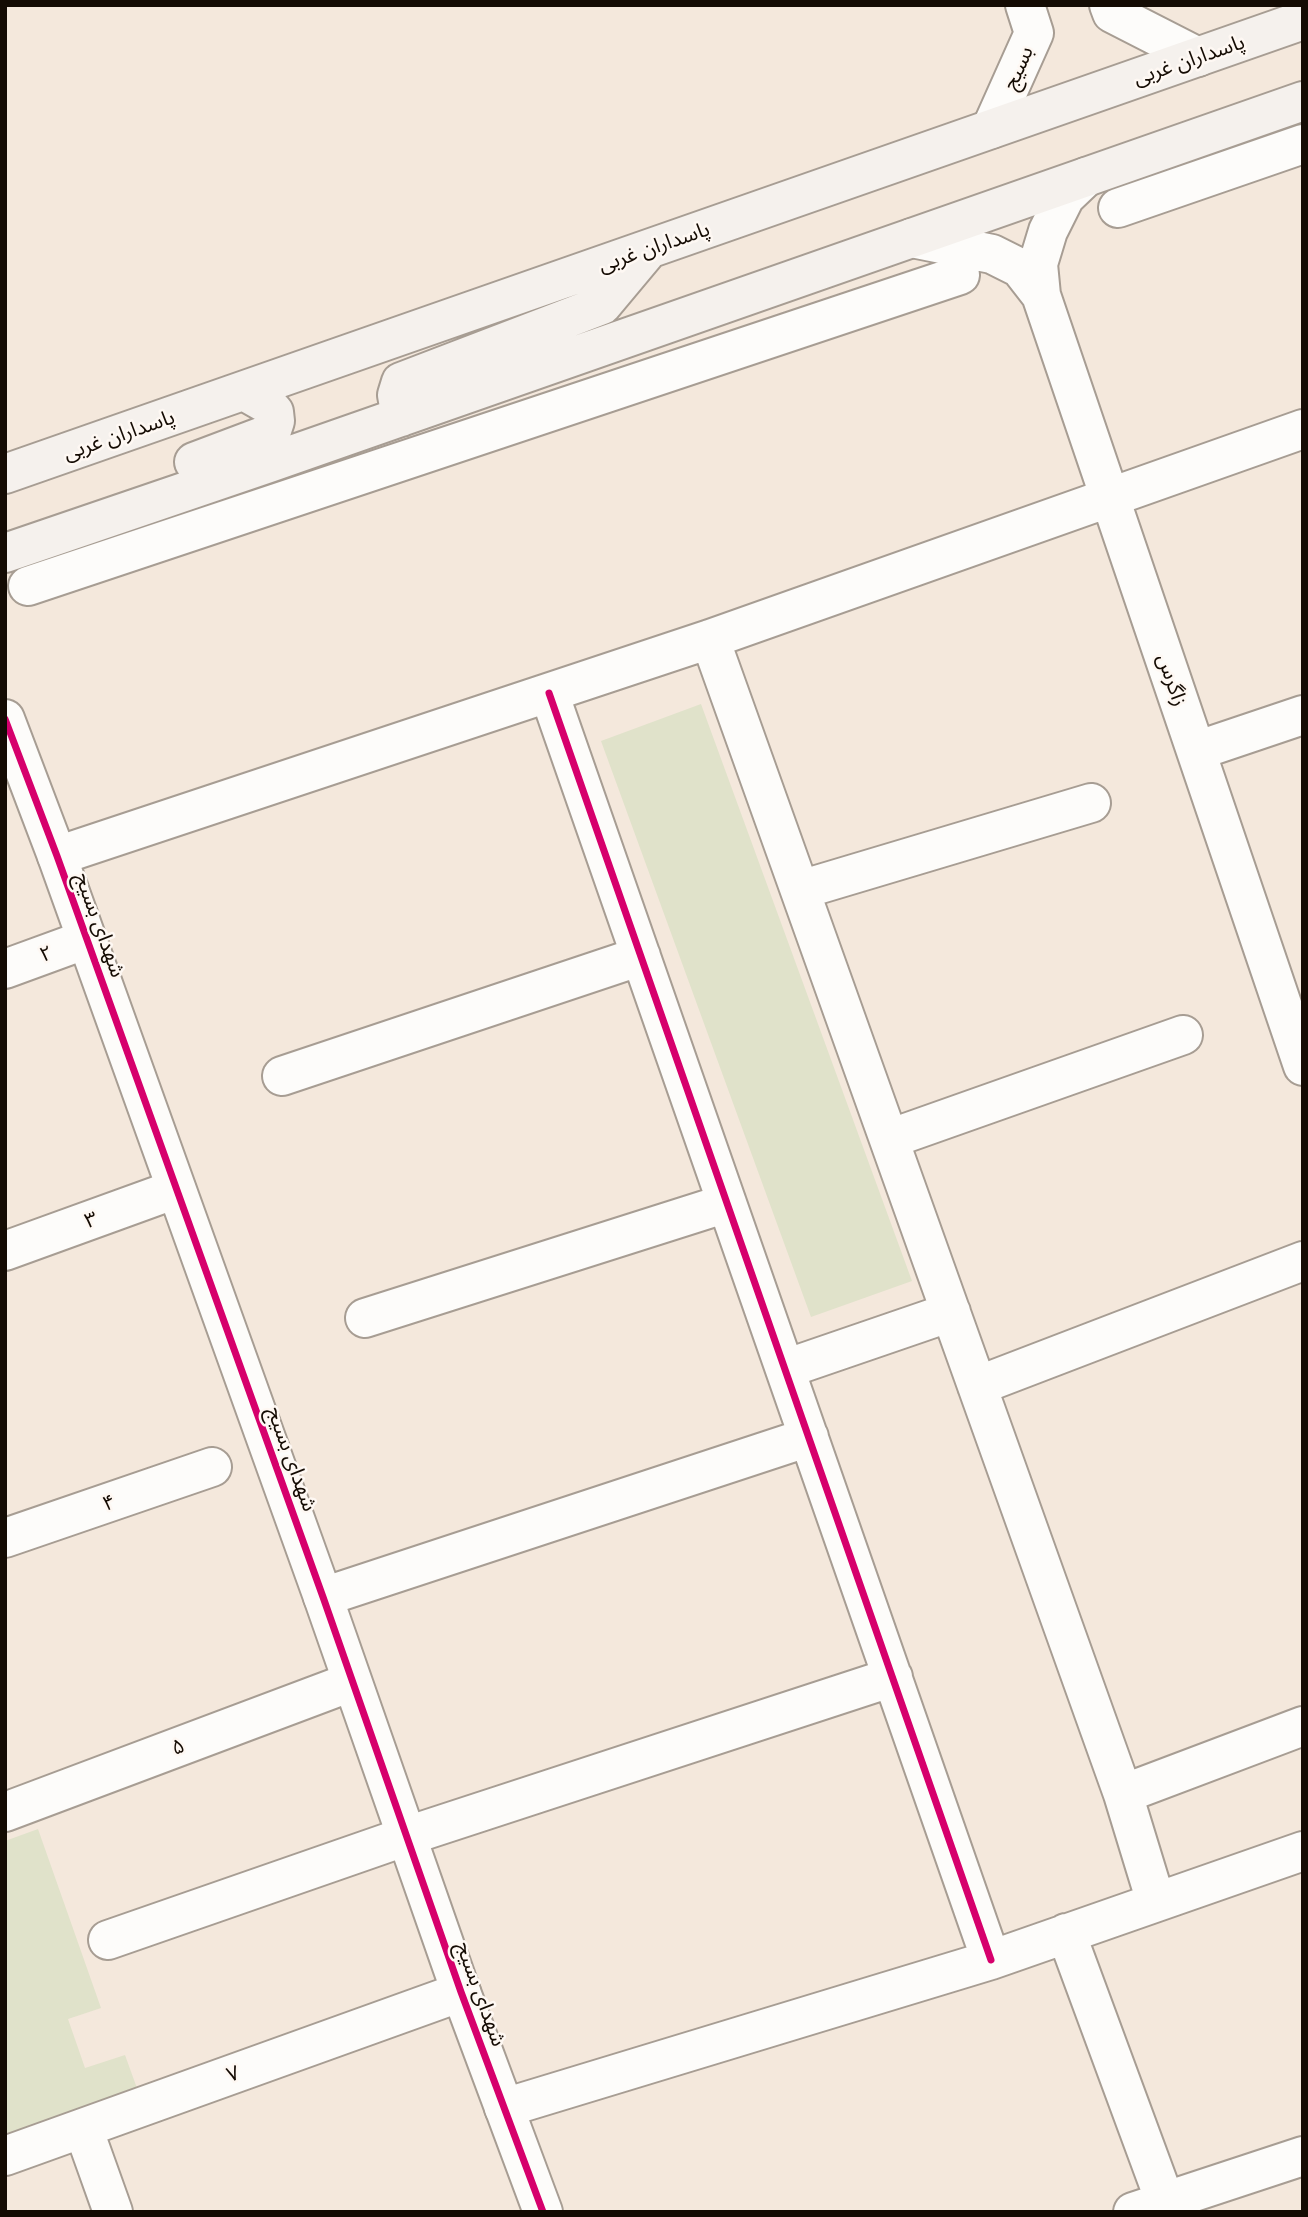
<!DOCTYPE html>
<html>
<head>
<meta charset="utf-8">
<style>
  body { margin:0 }
  #map { position:relative; width:1308px; height:2217px; overflow:hidden; background:#f4e8dc; font-family:"Golos Text",sans-serif }
  canvas { display:block }
  .frame { position:absolute; inset:0; border:7px solid #140b03; pointer-events:none }
</style>
</head>
<body>
<div id="map">
<canvas width="1308" height="2217"></canvas>
<div class="frame"></div>
</div>
<script>
const ctx = document.querySelector('canvas').getContext('2d');
ctx.lineJoin = 'round';
function fill(path, color) { ctx.fillStyle = color; ctx.fill(path, 'evenodd'); }
const poly = rows => new Path2D(rows.map(r => 'M' + r).join(''));
function stroke(path, color, width, dash) { ctx.strokeStyle = color; ctx.lineWidth = width; ctx.lineCap = dash ? 'butt' : 'round'; ctx.setLineDash(dash || []); ctx.stroke(path); }
function label(font, color, halo, rows, align = 'center') {
  ctx.font = font + ' "Golos Text","Noto Sans Arabic",sans-serif'; ctx.lineWidth = 5; ctx.setLineDash([]); ctx.textBaseline = 'middle'; ctx.strokeStyle = halo; ctx.fillStyle = color; for (const [text, x, y, turn = 0] of rows) {
    ctx.save(); ctx.translate(x, y); ctx.rotate((+turn || 0) * Math.PI / 180); ctx.textAlign = isNaN(turn) ? turn : align; if (halo) ctx.strokeText(text, 0, 0); ctx.fillText(text, 0, 0); ctx.restore();
  }
}
const green = poly([
  [701,704,912,1281,811,1317,601,741],
  [38,1829,101,2008,68,2019,85,2068,125,2055,138,2091,8,2136,5,2127,5,1841]
]);
const minor = poly([
  [1086,177,1065,197,1048,231,1038,264,1041,295,1303,1066],
  [1118,208,1303,144],
  [912,238,992,254,1020,268,1041,295],
  [28,586,960,275],
  [710,639,1123,1794,1156,1902],
  [549,693,991,1960],
  [1196,751,1303,715],
  [57,856,710,639,1303,429],
  [800,890,1091,803],
  [5,969,87,939],
  [282,1076,641,956],
  [889,1139,1183,1035],
  [5,1251,176,1189],
  [365,1318,727,1203],
  [785,1369,951,1312],
  [977,1386,1303,1261],
  [5,1538,212,1467],
  [323,1597,809,1437],
  [1123,1794,1303,1726],
  [5,1812,351,1682],
  [1066,1933,1169,2212],
  [108,1940,407,1836,893,1677],
  [504,2108,991,1960,1303,1851],
  [83,2128,113,2212],
  [5,2156,461,1992],
  [1133,2212,1303,2156]
]);
const tertiary = poly([
  [1109,5,1112,13,1198,57],
  [991,129,1034,33,1025,5],
  [5,719,57,856,323,1597,461,1992,543,2212]
]);
const secondary = poly([
  [401,417,397,395,401,382,602,305,648,250],
  [194,462,271,433,275,421,274,412,267,404,244,391],
  [5,474,1303,20],
  [5,553,269,463,1303,101]
]);
const cycleway = poly([
  [549,693,991,1960],
  [5,719,57,856,323,1597,461,1992,543,2212]
]);
const streetNames = [
  ["پاسداران غربی",1189,60,-19],
  ["بسیج",1018,68,-66],
  ["پاسداران غربی",654,247,-19],
  ["پاسداران غربی",119,435,-19],
  ["زاگرس",1172,680,71],
  ["شهدای بسیج",100,925,70],
  ["۲",46,954,-20],
  ["۳",91,1220,-20],
  ["شهدای بسیج",292,1459,70],
  ["۴",109,1503,-19],
  ["۵",178,1747,-21],
  ["شهدای بسیج",481,1994,70],
  ["۷",233,2074,-20]
];
fill(green, '#e0e2ca');
stroke(minor, '#a79d93', 42);
stroke(tertiary, '#a79d93', 42);
stroke(secondary, '#a79d93', 42);
stroke(minor, '#fdfcfa', 38);
stroke(tertiary, '#fdfcfa', 38);
stroke(secondary, '#f5f1ed', 38);
stroke(cycleway, '#d6006c', 7);
label('21px', '#140b03', '#fef8f3', streetNames);
</script>
</body>
</html>
